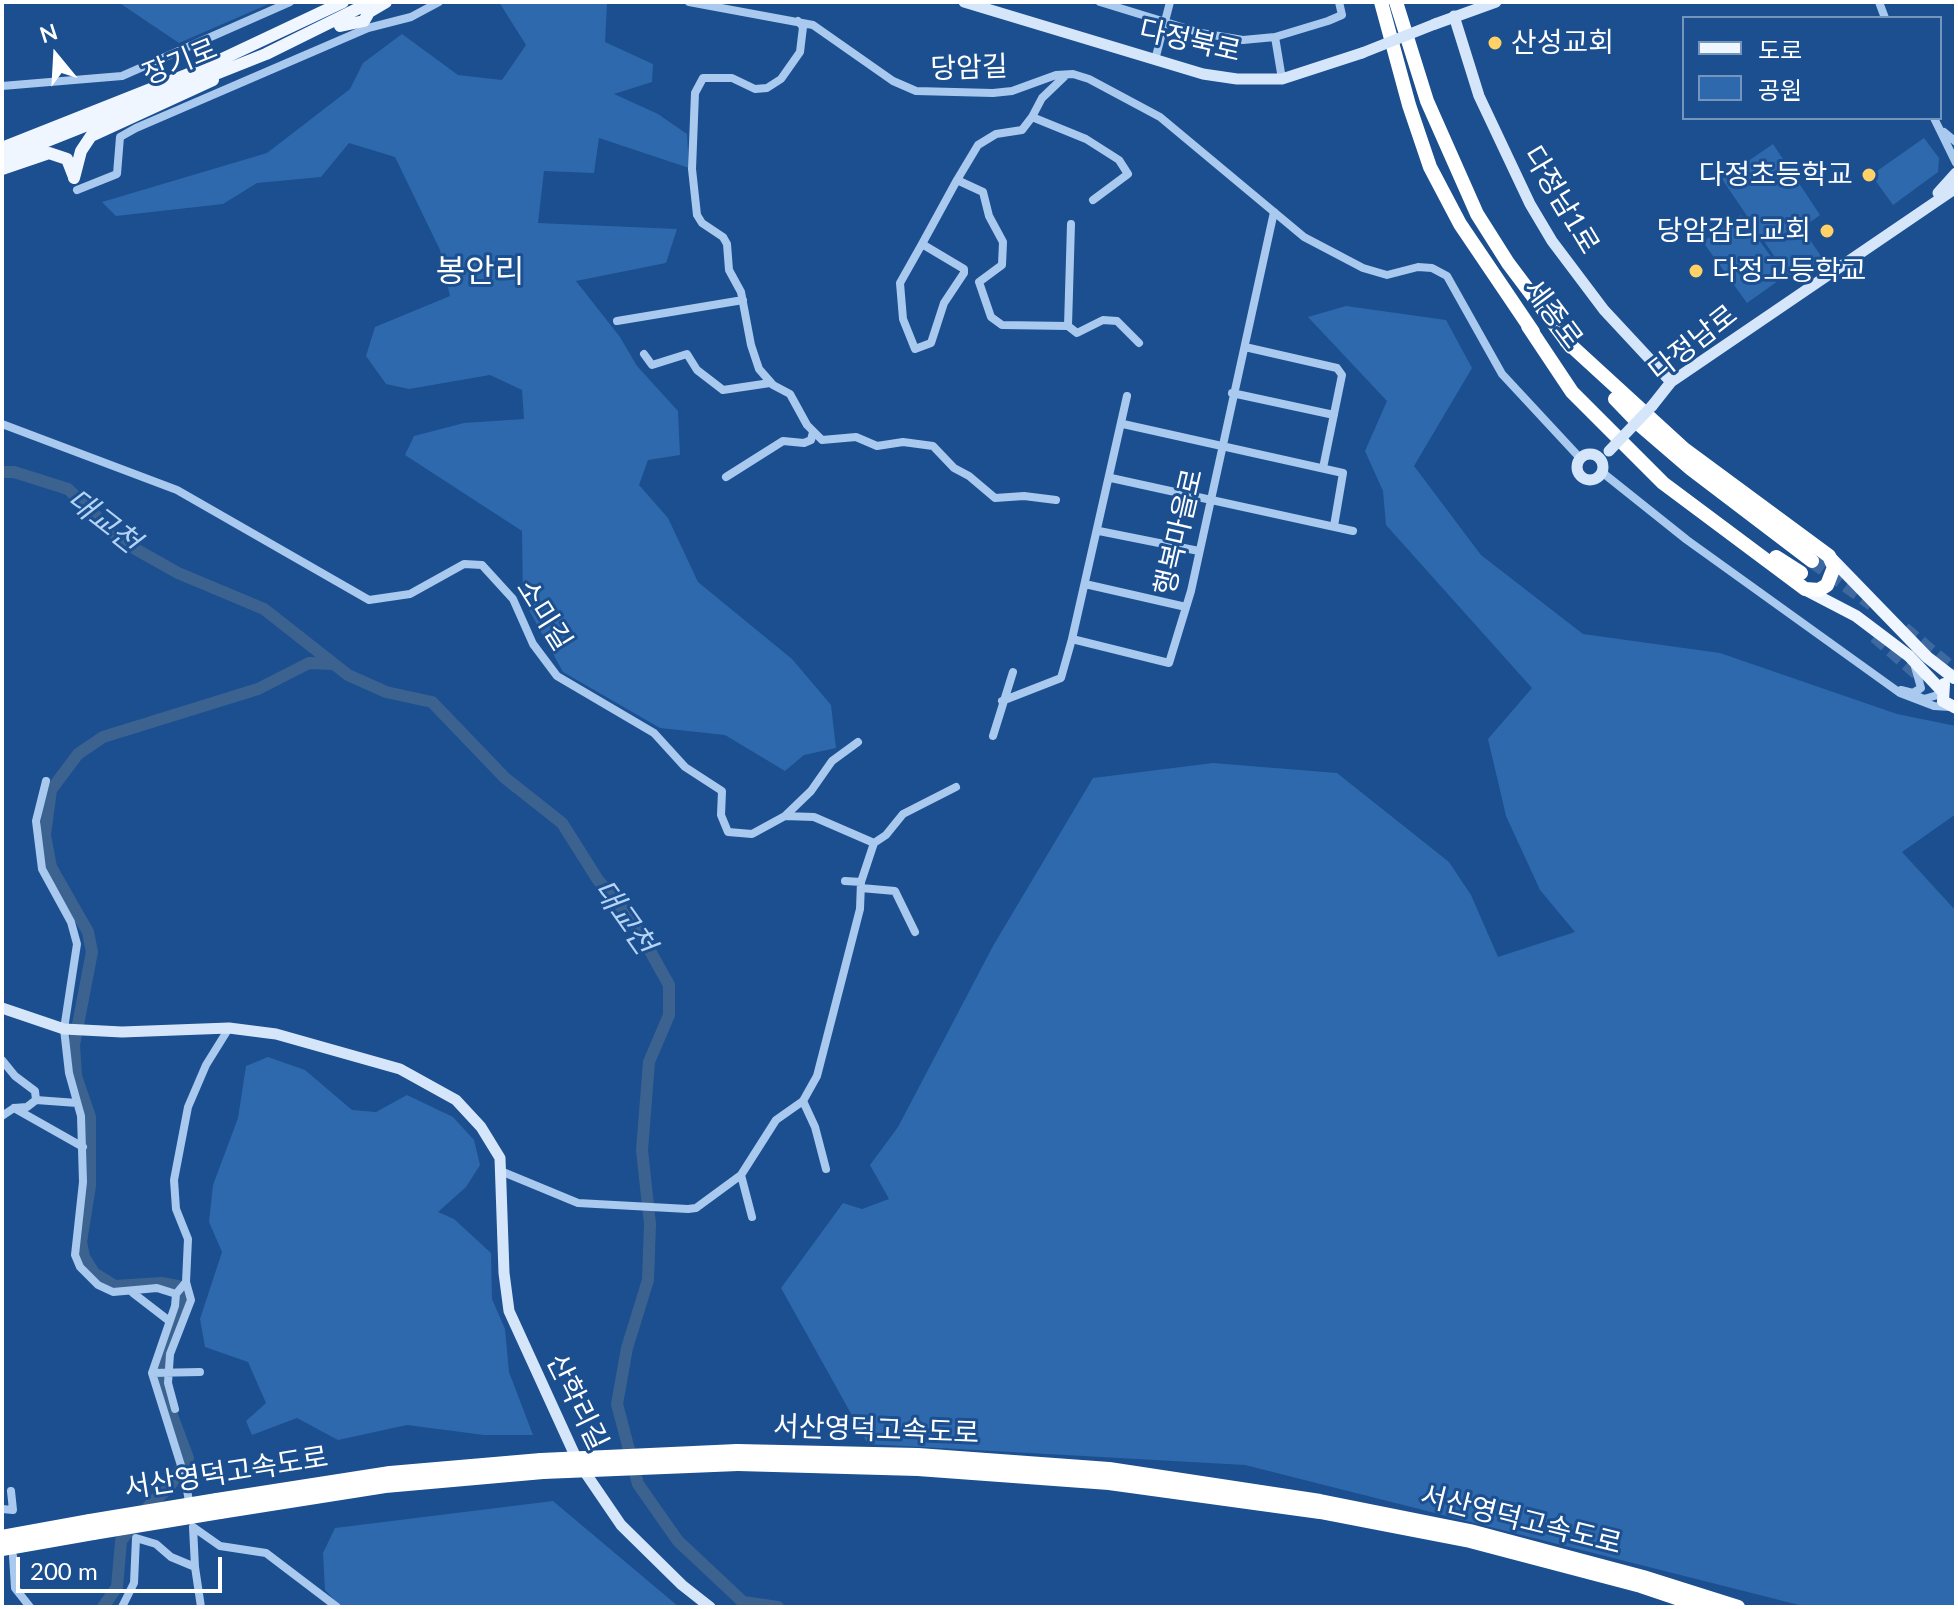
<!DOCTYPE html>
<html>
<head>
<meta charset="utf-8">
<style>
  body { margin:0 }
  #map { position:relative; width:1958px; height:1609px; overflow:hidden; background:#1b4f8f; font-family:Lato,"Noto Sans KR",sans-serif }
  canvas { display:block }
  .frame { position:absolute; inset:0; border:4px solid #fff; pointer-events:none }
  .legend { position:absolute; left:1682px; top:16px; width:260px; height:104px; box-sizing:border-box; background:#1b4f8f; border:2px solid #7695bc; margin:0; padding:10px 14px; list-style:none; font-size:24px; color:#fff }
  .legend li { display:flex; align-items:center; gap:16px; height:40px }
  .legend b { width:40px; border:2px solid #7695bc }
  .north { position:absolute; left:16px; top:16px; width:80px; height:80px; -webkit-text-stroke:6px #1b4f8f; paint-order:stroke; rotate:342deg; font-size:22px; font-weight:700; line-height:32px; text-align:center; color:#fff }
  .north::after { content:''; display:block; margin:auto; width:28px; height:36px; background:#fff; clip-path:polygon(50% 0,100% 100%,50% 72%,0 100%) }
  .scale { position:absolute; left:16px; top:1557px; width:206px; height:36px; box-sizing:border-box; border:4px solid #fff; border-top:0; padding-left:10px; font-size:24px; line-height:28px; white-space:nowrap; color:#fff; -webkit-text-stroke:6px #1b4f8f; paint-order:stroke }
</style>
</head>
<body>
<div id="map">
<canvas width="1958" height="1609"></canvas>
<div class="frame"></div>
<ul class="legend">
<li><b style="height:10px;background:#f0f6ff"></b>도로</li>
<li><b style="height:22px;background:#2e69ad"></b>공원</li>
</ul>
<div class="north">N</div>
<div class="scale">200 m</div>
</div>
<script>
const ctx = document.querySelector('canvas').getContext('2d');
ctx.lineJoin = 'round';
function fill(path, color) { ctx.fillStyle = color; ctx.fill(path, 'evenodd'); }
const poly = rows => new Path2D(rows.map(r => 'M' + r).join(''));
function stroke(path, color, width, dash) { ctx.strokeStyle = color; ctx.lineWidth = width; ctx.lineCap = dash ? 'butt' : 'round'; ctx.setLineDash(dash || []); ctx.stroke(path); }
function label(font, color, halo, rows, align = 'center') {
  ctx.font = font + ' Lato,"Noto Sans KR",sans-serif'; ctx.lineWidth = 6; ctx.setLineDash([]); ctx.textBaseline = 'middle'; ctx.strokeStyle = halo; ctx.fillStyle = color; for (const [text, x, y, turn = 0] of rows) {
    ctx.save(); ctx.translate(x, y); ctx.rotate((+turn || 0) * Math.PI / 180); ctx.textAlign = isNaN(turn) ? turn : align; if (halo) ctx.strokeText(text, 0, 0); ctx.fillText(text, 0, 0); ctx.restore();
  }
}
const green = poly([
  [118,2,271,2,271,3,179,43],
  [499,2,607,4,605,42,653,64,652,82,614,94,658,114,687,134,689,168,599,138,594,173,544,171,538,223,677,229,666,263,576,281,620,337,637,366,678,411,680,455,648,460,639,485,668,518,698,582,792,659,831,705,836,748,804,755,785,771,725,735,660,728,563,672,523,599,522,531,405,455,414,436,464,423,524,419,522,390,490,375,409,389,386,384,366,356,375,327,450,296,440,250,395,157,349,143,321,177,257,183,223,204,116,216,102,202,267,153,350,89,363,63,402,34,458,75,502,80,526,45],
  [1924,138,1939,158,1938,172,1893,205,1875,180,1877,171],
  [1773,144,1820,215,1802,228,1823,259,1791,281,1722,179],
  [1741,215,1785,276,1747,303,1703,242],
  [1346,306,1446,320,1472,368,1414,466,1481,555,1583,634,1720,653,1897,714,1956,726,1956,814,1902,852,1956,911,1956,1607,1807,1607,1245,1465,868,1444,781,1288,843,1203,862,1209,889,1199,870,1165,898,1127,993,946,1093,778,1213,763,1337,773,1449,862,1471,895,1498,957,1575,932,1540,890,1506,816,1488,739,1532,688,1386,525,1383,491,1365,451,1387,401,1308,317],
  [268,1057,305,1070,352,1110,376,1112,407,1095,453,1117,474,1140,480,1165,466,1187,438,1212,454,1219,491,1253,492,1299,505,1329,509,1372,533,1435,484,1435,407,1425,338,1440,297,1418,252,1435,246,1421,266,1403,248,1362,205,1347,200,1319,222,1252,209,1222,213,1185,238,1118,246,1066],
  [553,1501,679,1607,341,1607,325,1590,323,1553,335,1528]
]);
const river = poly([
  [2,472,14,472,68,489,123,542,178,573,264,609,348,675,386,692,432,702,505,778,562,823,598,880,634,922,669,985,669,1015,649,1062,642,1150,650,1224,648,1280,627,1348,617,1404,638,1484,678,1541,743,1602,778,1607],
  [103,1607,117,1587,121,1541,152,1502,168,1489,188,1458,159,1380,183,1295,178,1286,161,1283,115,1286,94,1273,84,1257,81,1242,90,1186,90,1117,76,1076,74,1045,92,952,88,932,51,867,45,835,51,790,78,754,103,737,258,689,309,663,334,664]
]);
const highwayTunnel = poly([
  [1812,561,1872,604],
  [1904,629,1956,672],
  [1875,636,1925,680]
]);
const street = poly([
  [689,2,813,25,893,81,916,91,993,93,1012,91,1056,75,1073,74,1089,79,1160,117,1304,237,1363,268,1387,275,1418,267,1432,268,1447,276,1502,374,1580,458],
  [1100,2,1201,33,1243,40,1275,37,1328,21,1342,15,1339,2],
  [1879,2,1885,18],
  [798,21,803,27,800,52,781,79,767,88,755,89,732,78,703,78,695,93,692,169,697,215,702,223,723,237,727,244,729,270,741,292,751,345,759,369,773,385,790,394,807,425,822,440,856,437,877,446,903,442,933,446,954,468,969,476,995,498,1024,496,1056,500],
  [366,26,368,28,411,17,439,2],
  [1275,37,1282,79],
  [1155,60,1170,2],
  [2,86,122,76,290,2],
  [1032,117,1042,98,1066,75],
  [1934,118,1956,163],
  [1944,132,1956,142],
  [957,180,978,145,996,134,1022,130,1032,117,1086,139,1119,160,1128,174,1093,200],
  [77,190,117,174,120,137,136,128,368,28],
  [1071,224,1068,326,1077,333,1103,320,1117,321,1139,343],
  [922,244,964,269,964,273,944,303,931,343,915,349,903,319,900,283,922,244,957,180,983,192,989,216,1003,242,1002,265,979,282,991,317,1002,325,1068,326],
  [617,321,743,300],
  [1245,347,1337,368,1342,375,1323,468],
  [644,354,652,365,687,354,697,370,723,390,770,383],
  [1232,393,1334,415],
  [2,424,177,490,369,600,410,594,464,564,482,565,513,599,533,644,557,676,654,733,685,767,722,791,721,815,728,832,752,834,785,816,814,817,874,843],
  [1123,424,1343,473,1334,526],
  [1603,473,1687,540,1900,693,1934,706,1950,707],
  [726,477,783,441,804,443,811,440,813,432],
  [1111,478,1353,531],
  [1099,531,1199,551],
  [1085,584,1186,607],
  [1072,639,1127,396],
  [1901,690,1913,693,1921,688,1915,667],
  [1919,697,1924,699,1941,694],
  [1002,701,1061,678,1072,639,1169,663,1191,591,1274,212],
  [993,736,1013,672],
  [46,781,36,821,42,869,71,922,77,944,64,1029,69,1073,81,1116,83,1182,75,1255,80,1267,98,1285,113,1292,157,1288,176,1294],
  [785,816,811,791,832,761,858,742],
  [845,881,861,882],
  [861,888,895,891,915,932],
  [2,1060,15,1076,35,1091,36,1100,77,1103],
  [803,1101,815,1127,826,1169],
  [14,1108,83,1147],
  [2,1116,14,1108,27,1107,36,1100],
  [503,1172,578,1203,688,1209,696,1208,741,1175,776,1120,803,1101,817,1076,860,909,861,882,874,843,886,835,903,814,956,787],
  [741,1175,752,1217],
  [186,1282,176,1294,175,1306,152,1373,184,1475,190,1506],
  [133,1293,168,1320],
  [152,1373,200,1372],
  [175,1409,168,1383,170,1354,191,1300,186,1282,188,1239,176,1209,174,1180,188,1107,206,1065,229,1028],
  [2,1509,13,1510,11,1491],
  [13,1556,15,1588,30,1607],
  [195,1567,201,1607],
  [122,1607,134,1583,136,1538,156,1544,171,1557,195,1567,193,1527,220,1546,266,1553,337,1607]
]);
const secondary = poly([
  [964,2,1203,74,1237,79,1282,79,1362,53],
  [1454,16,1479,96,1530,204,1552,241,1604,310,1671,382],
  [1435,24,1496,2],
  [1938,193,1956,173],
  [1652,406,1671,382,1956,188],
  '1577 467a13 13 0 1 1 26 0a13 13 0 1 1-26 0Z',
  [2,1008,64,1029,122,1032,229,1028,276,1034,400,1069,456,1100,481,1127,500,1158,504,1273,509,1311,578,1462,621,1525,682,1585,710,1607]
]);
const primary = poly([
  [340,26,364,21,369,12,386,2],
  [2,148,201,69,343,2],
  [2,159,266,54,371,2],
  [2,169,49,153,67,159,74,177],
  [74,178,81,151,91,136,213,80],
  [1831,558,1927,657,1954,678],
  [1808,591,1856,616,1909,656,1941,690],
  [1944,684,1943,701,1956,708]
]);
const highway = poly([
  [1381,2,1409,105,1430,167,1460,224,1533,332],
  [1396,2,1427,101,1477,214,1508,263,1571,347],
  [1528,326,1572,392,1663,483,1805,589,1819,590,1827,585,1834,567,1829,556,1684,449,1566,341],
  [1615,399,1641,426,1691,469,1812,561],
  [1776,557,1801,573],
  [737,1451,918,1455,1109,1469,1320,1501,1470,1531,1643,1577,1738,1607],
  [738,1464,918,1469,1109,1483,1320,1512,1470,1541,1641,1586,1703,1607],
  [217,1500,390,1473,541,1460],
  [220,1512,385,1486,543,1472],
  [2,1537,90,1521],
  [2,1549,93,1533]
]);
const secondaryBridge = poly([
  [1362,53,1435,24],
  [1609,451,1652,406]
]);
const highwayBridge = poly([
  [541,1460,737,1451],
  [543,1472,738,1464],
  [90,1521,217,1500],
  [93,1533,220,1512]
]);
const markers = [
  [1495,43,8,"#ffd166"],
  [1869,175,8,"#ffd166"],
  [1827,231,8,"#ffd166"],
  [1696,271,8,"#ffd166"]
];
const streetNames = [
  ["다정북로",1190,41,13],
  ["장기로",180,62,-22],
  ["당암길",969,68,-2],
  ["다정남1로",1561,200,59],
  ["세종로",1553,314,53],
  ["다정남로",1693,343,-38],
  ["행복마을로",1179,532,-77],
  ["소미길",544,615,58],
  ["산학리길",577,1402,64],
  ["서산영덕고속도로",876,1430,2],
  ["서산영덕고속도로",226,1473,-9],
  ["서산영덕고속도로",1521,1520,14]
];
const poiNames = [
  ["산성교회",1511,43],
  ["다정초등학교",1853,175,"right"],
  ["당암감리교회",1811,231,"right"],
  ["다정고등학교",1712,271]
];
const waterNames = [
  ["대교천",103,521,38],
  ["대교천",624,917,55]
];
const quarterNames = [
  ["봉안리",480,272]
];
fill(green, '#2e69ad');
stroke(river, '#3c6290', 12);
stroke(highwayTunnel, '#3d69a0', 14, [14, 7]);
stroke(street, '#a9c9ee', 8);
stroke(secondary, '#d6e6fa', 11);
stroke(primary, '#f0f6ff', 12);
stroke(highway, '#fff', 14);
stroke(secondaryBridge, '#d6e6fa', 11);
stroke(highwayBridge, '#fff', 14);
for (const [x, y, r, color] of markers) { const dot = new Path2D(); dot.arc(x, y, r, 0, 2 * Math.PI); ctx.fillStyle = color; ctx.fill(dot); stroke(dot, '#1b4f8f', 3); }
label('28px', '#fff', '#1b4f8f', streetNames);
label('28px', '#fff', '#1b4f8f', poiNames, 'left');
label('italic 30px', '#b5d3f5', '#1b4f8f', waterNames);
label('32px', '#fff', '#1b4f8f', quarterNames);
</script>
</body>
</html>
